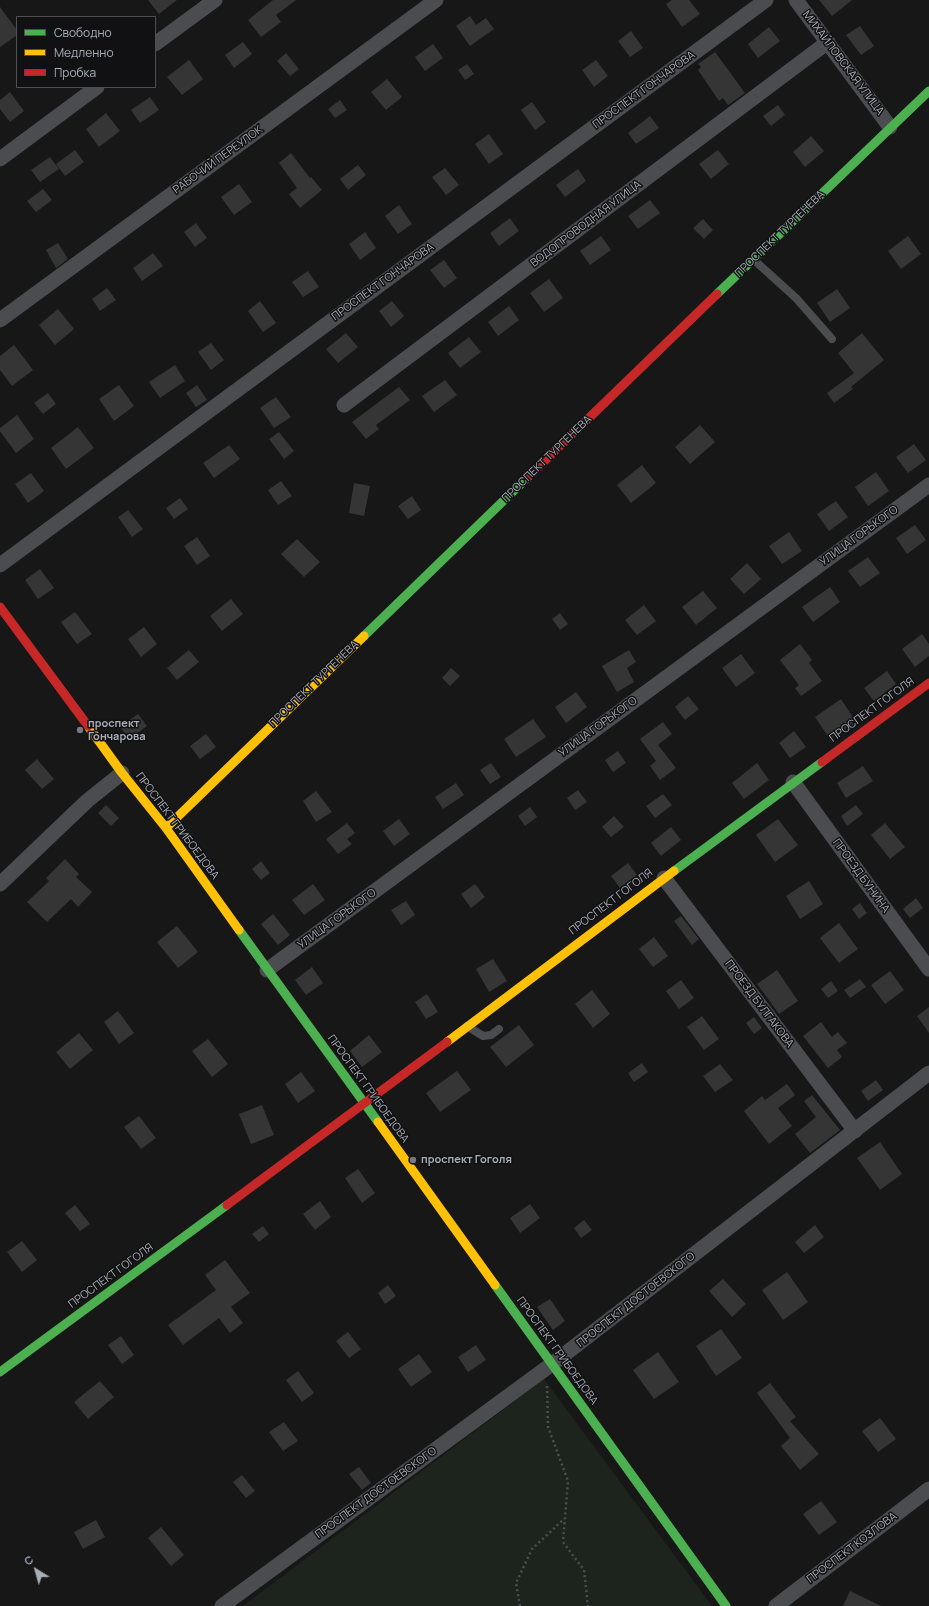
<!DOCTYPE html>
<html>
<head>
<meta charset="utf-8">
<style>
  body { margin:0 }
  #map { position:relative; width:929px; height:1606px; overflow:hidden; background:#171717; font-family:Manrope,sans-serif }
  canvas { display:block }
  .legend { position:absolute; left:16px; top:16px; width:140px; height:72px; box-sizing:border-box; background:#111113; border:1px solid #4d4f55; margin:0; padding:5px 7px; list-style:none; font-size:12px; color:#a8adb8 }
  .legend li { display:flex; align-items:center; gap:8px; height:20px }
  .legend b { width:20px; border:1px solid #4d4f55 }
  .north { position:absolute; left:16px; top:1550px; width:40px; height:40px; -webkit-text-stroke:3px #111113; paint-order:stroke; rotate:323deg; font-size:11px; font-weight:700; line-height:16px; text-align:center; color:#a8adb8 }
  .north::after { content:''; display:block; margin:auto; width:14px; height:18px; background:#a8adb8; clip-path:polygon(50% 0,100% 100%,50% 72%,0 100%) }
</style>
</head>
<body>
<div id="map">
<canvas width="929" height="1606"></canvas>
<ul class="legend">
<li><b style="height:5px;background:#4caf50"></b>Свободно</li>
<li><b style="height:5px;background:#ffc107"></b>Медленно</li>
<li><b style="height:5px;background:#c62828"></b>Пробка</li>
</ul>
<div class="north">С</div>
</div>
<script>
const ctx = document.querySelector('canvas').getContext('2d');
ctx.lineJoin = 'round';
function fill(path, color) { ctx.fillStyle = color; ctx.fill(path, 'evenodd'); }
const poly = rows => new Path2D(rows.map(r => 'M' + r).join(''));
function stroke(path, color, width, dash) { ctx.strokeStyle = color; ctx.lineWidth = width; ctx.lineCap = dash ? 'butt' : 'round'; ctx.setLineDash(dash || []); ctx.stroke(path); }
function label(font, color, halo, rows, align = 'center') {
  ctx.font = font + ' Manrope,sans-serif'; ctx.lineWidth = 3; ctx.setLineDash([]); ctx.textBaseline = 'middle'; ctx.strokeStyle = halo; ctx.fillStyle = color; for (const [text, x, y, turn = 0] of rows) {
    ctx.save(); ctx.translate(x, y); ctx.rotate((+turn || 0) * Math.PI / 180); ctx.textAlign = isNaN(turn) ? turn : align; if (halo) ctx.strokeText(text, 0, 0); ctx.fillText(text, 0, 0); ctx.restore();
  }
}
const green = poly([
  [544,1379,712,1606,243,1606]
]);
const building = poly([
  [148,0,177,0,159,14],
  [273,0,296,0,276,15,281,22,261,37,248,20],
  [672,0,689,0,700,14,682,27,666,4],
  [819,0,852,0,832,16],
  [0,7,17,30,17,35,0,47],
  [470,16,476,25,486,18,494,29,470,46,456,26],
  [860,26,874,46,861,55,846,35],
  [769,27,780,41,758,58,748,44],
  [631,31,643,48,630,57,618,41],
  [243,42,252,54,234,68,225,55],
  [433,44,443,58,425,71,415,57],
  [715,52,745,93,728,105,723,98,719,101,698,70,701,67,698,64],
  [286,53,299,69,290,76,277,61],
  [189,60,203,79,182,95,167,77],
  [596,60,608,76,594,87,582,70],
  [467,64,474,74,465,80,458,70],
  [387,79,402,97,386,110,371,92],
  [10,92,24,111,10,122,0,109,0,100],
  [150,97,159,110,140,123,131,110],
  [340,100,347,110,335,118,328,109],
  [532,102,546,122,535,130,521,110],
  [778,105,785,115,771,126,763,116],
  [106,113,120,131,99,147,86,129],
  [650,116,659,128,636,144,628,133],
  [489,134,503,154,489,164,475,144],
  [811,136,824,151,805,167,793,152],
  [75,150,84,162,65,176,56,164],
  [718,150,729,164,711,179,699,164],
  [291,153,310,178,311,177,322,190,300,208,289,194,297,188,279,163],
  [50,157,59,169,40,182,31,170],
  [358,165,366,175,348,190,340,179],
  [445,168,459,185,446,195,432,177],
  [578,169,586,181,565,197,556,185],
  [239,184,252,202,234,215,221,197],
  [43,189,52,200,36,212,27,201],
  [650,200,660,213,638,229,628,216],
  [399,205,412,224,398,234,385,216],
  [510,218,519,231,499,246,490,233],
  [703,219,713,230,704,239,693,228],
  [196,223,207,238,195,247,184,232],
  [365,232,376,248,360,260,349,244],
  [601,236,611,250,590,265,580,251],
  [908,236,921,254,901,269,888,251],
  [58,243,68,259,56,268,46,250],
  [153,253,163,266,142,281,133,268],
  [444,260,457,278,444,288,430,270],
  [308,271,319,287,303,297,292,282],
  [549,279,563,298,544,312,530,293],
  [107,288,116,300,100,311,92,299],
  [837,289,850,308,830,322,817,303],
  [260,301,276,323,263,332,248,311],
  [392,301,404,316,391,327,379,311],
  [509,306,519,320,498,336,488,322],
  [58,309,74,329,55,345,39,325],
  [346,333,358,347,338,363,326,349],
  [862,333,884,360,851,387,853,389,834,403,827,393,854,373,838,353],
  [469,337,481,352,460,368,448,353],
  [211,343,224,360,211,370,198,352],
  [14,345,33,370,12,386,0,370,0,356],
  [175,365,185,381,160,398,149,382],
  [445,380,457,395,434,412,422,396],
  [119,385,134,406,114,421,99,399],
  [197,385,207,400,196,407,186,393],
  [399,387,410,400,376,425,379,429,366,439,352,422],
  [48,393,56,404,43,414,34,403],
  [276,397,291,417,274,428,260,408],
  [17,415,34,439,16,453,0,431,0,428],
  [700,425,715,442,690,464,675,447],
  [78,427,94,448,66,469,51,448],
  [279,432,294,451,284,459,269,439],
  [914,444,926,460,908,473,896,457],
  [229,445,240,459,214,478,203,463],
  [642,465,656,483,631,503,617,485],
  [876,472,889,491,868,506,855,487],
  [31,473,44,491,28,503,15,484],
  [281,481,292,496,278,505,268,490],
  [354,483,370,486,364,516,349,513],
  [412,496,421,510,408,519,398,506],
  [180,498,188,509,174,519,166,508],
  [836,501,848,517,829,531,817,514],
  [128,510,143,529,132,537,118,517],
  [915,525,926,540,907,554,896,538],
  [789,532,802,551,782,564,769,546],
  [197,537,210,556,197,565,184,546],
  [297,539,320,562,304,577,281,554],
  [868,557,880,573,860,587,848,571],
  [747,563,761,579,744,594,730,579],
  [40,569,54,588,38,599,25,580],
  [830,587,840,602,813,622,802,607],
  [703,591,717,608,696,625,682,607],
  [231,599,243,614,222,631,210,616],
  [644,605,656,621,637,635,625,620],
  [75,612,92,634,77,644,61,622],
  [560,613,568,624,560,630,552,619],
  [144,627,157,644,141,657,128,639],
  [922,634,929,644,929,656,915,667,902,649],
  [800,644,812,660,809,663,822,681,801,696,795,688,799,685,780,660],
  [189,650,199,662,177,680,167,668],
  [629,650,636,662,627,668,634,682,617,692,602,666],
  [741,654,755,673,736,687,722,668],
  [451,668,460,676,450,686,442,678],
  [887,671,896,684,874,701,864,688],
  [576,692,587,707,566,723,555,707],
  [688,696,699,709,685,720,675,707],
  [841,699,856,722,830,739,815,717],
  [138,714,147,726,129,739,120,727],
  [533,719,546,737,516,757,504,739],
  [663,722,672,734,658,745,676,768,660,780,650,766,656,761,640,739],
  [794,731,806,747,790,758,779,743],
  [206,734,216,747,200,759,190,746],
  [618,751,626,763,613,772,605,760],
  [37,759,54,779,42,789,25,770],
  [491,763,501,777,490,784,480,770],
  [757,763,769,780,744,799,732,783],
  [863,766,873,781,846,798,837,783],
  [456,783,464,795,443,809,435,797],
  [578,790,587,802,575,810,567,798],
  [316,791,332,812,316,822,303,801],
  [663,794,672,805,655,818,646,806],
  [106,805,119,818,111,826,98,813],
  [856,805,863,814,847,826,841,816],
  [530,807,537,817,525,826,518,816],
  [614,816,624,827,611,837,602,827],
  [399,819,410,834,394,846,383,831],
  [778,819,798,845,775,862,756,835],
  [347,823,355,833,347,839,352,844,338,854,326,839],
  [885,823,905,847,890,859,871,835],
  [671,827,681,840,661,856,651,843],
  [65,859,79,874,76,877,92,892,78,907,71,899,47,922,27,902,49,881,46,878],
  [261,861,270,873,261,880,252,869],
  [628,863,637,875,620,888,611,876],
  [809,881,823,904,800,919,786,896],
  [313,884,325,900,304,915,292,900],
  [475,884,485,897,471,908,461,894],
  [916,898,923,908,910,918,903,909],
  [406,901,415,915,401,925,391,910],
  [860,903,867,913,859,919,852,909],
  [273,914,290,935,278,945,261,924],
  [681,916,699,939,692,945,674,921],
  [839,923,858,949,839,963,820,938],
  [177,926,198,952,178,968,157,942],
  [654,937,668,956,653,967,639,949],
  [493,959,507,981,489,992,476,969],
  [312,967,323,983,306,995,295,980],
  [777,970,798,1001,779,1014,757,984],
  [890,971,904,990,885,1004,871,985],
  [860,979,866,987,850,998,844,990],
  [681,980,694,998,679,1009,666,991],
  [831,981,838,991,828,998,821,989],
  [592,990,610,1014,593,1028,575,1004],
  [427,994,438,1012,426,1019,415,1002],
  [929,1007,929,1033,917,1016],
  [118,1011,134,1033,119,1044,104,1022],
  [702,1016,719,1039,704,1050,687,1027],
  [754,1017,762,1028,754,1034,746,1023],
  [821,1022,832,1037,838,1032,847,1043,837,1050,842,1057,828,1068,803,1036],
  [519,1025,534,1045,506,1067,490,1047],
  [79,1033,93,1050,70,1069,56,1052],
  [369,1035,382,1052,362,1067,350,1051],
  [208,1039,228,1064,212,1077,192,1051],
  [642,1063,648,1072,634,1082,628,1073],
  [720,1064,733,1080,715,1092,703,1076],
  [457,1071,471,1090,440,1112,426,1093],
  [301,1072,315,1091,298,1103,285,1084],
  [876,1080,883,1090,868,1101,861,1091],
  [787,1084,795,1095,778,1108,792,1126,769,1144,744,1111,762,1096,765,1100],
  [812,1095,840,1130,810,1153,795,1134,816,1117,804,1101],
  [262,1105,274,1135,251,1144,239,1114],
  [139,1116,156,1138,141,1149,124,1127],
  [880,1142,902,1174,880,1190,857,1158],
  [358,1169,375,1193,362,1203,345,1178],
  [320,1201,331,1217,315,1230,303,1214],
  [530,1204,540,1218,520,1233,510,1218],
  [75,1205,90,1224,80,1231,65,1213],
  [584,1220,592,1230,581,1238,574,1228],
  [815,1225,824,1237,804,1253,795,1242],
  [263,1226,269,1234,259,1242,252,1234],
  [22,1241,37,1260,22,1272,7,1252],
  [225,1260,250,1293,231,1307,243,1323,230,1333,219,1318,183,1345,168,1325,216,1290,205,1275],
  [787,1272,808,1302,783,1320,762,1290],
  [723,1279,746,1304,732,1317,709,1291],
  [388,1285,396,1296,385,1304,378,1293],
  [550,1299,565,1321,553,1330,537,1307],
  [721,1329,742,1358,716,1376,696,1346],
  [348,1332,361,1349,349,1358,336,1341],
  [121,1336,134,1355,122,1364,108,1345],
  [476,1345,486,1360,468,1372,458,1357],
  [658,1352,679,1382,654,1399,633,1370],
  [419,1354,432,1372,411,1387,398,1369],
  [298,1371,314,1393,302,1402,286,1380],
  [100,1381,114,1397,88,1419,74,1402],
  [770,1383,796,1417,790,1421,819,1454,800,1470,781,1446,790,1438,757,1393],
  [880,1418,896,1439,878,1452,862,1431],
  [284,1422,298,1441,283,1451,269,1432],
  [359,1467,371,1483,362,1490,349,1474],
  [242,1475,255,1491,246,1498,233,1482],
  [821,1501,837,1522,819,1535,803,1514],
  [96,1520,105,1537,83,1549,74,1532],
  [161,1527,184,1555,171,1566,148,1538],
  [850,1591,881,1606,843,1606]
]);
const path = poly([
  [547,1386,548,1427,568,1481,563,1542,584,1570,588,1606],
  [520,1606,516,1583,532,1549,564,1519]
]);
const lane = poly([
  [754,260,796,298,832,339],
  [467,1026,483,1036,491,1035,499,1029]
]);
const street = poly([
  [796,0,890,127],
  [155,44,215,0],
  [0,159,97,87],
  [0,320,436,0],
  [344,405,828,42],
  [0,565,766,0],
  [793,782,929,969],
  [664,878,855,1131],
  [0,884,87,801,122,773],
  [267,970,929,485],
  [222,1606,552,1364,929,1073],
  [776,1606,929,1489]
]);
const fast = poly([
  [717,294,929,91],
  [364,636,529,476],
  [674,871,822,762],
  [239,930,378,1122],
  [495,1285,726,1606],
  [0,1372,227,1205]
]);
const slow = poly([
  [88,726,122,773,166,828,239,930],
  [166,828,364,636],
  [447,1042,674,871],
  [378,1122,495,1285]
]);
const jam = poly([
  [529,476,717,294],
  [0,607,88,726],
  [822,762,929,683],
  [227,1205,447,1042]
]);
const markers = [
  [80,730,4,"#757880"],
  [413,1160,4,"#757880"]
];
const streetNames = [
  ["МИХАЙЛОВСКАЯ УЛИЦА",843,63,53],
  ["ПРОСПЕКТ ГОНЧАРОВА",644,90,-36],
  ["РАБОЧИЙ ПЕРЕУЛОК",218,160,-36],
  ["ВОДОПРОВОДНАЯ УЛИЦА",586,224,-37],
  ["ПРОСПЕКТ ТУРГЕНЕВА",780,234,-44],
  ["ПРОСПЕКТ ГОНЧАРОВА",383,282,-36],
  ["ПРОСПЕКТ ТУРГЕНЕВА",547,459,-44],
  ["УЛИЦА ГОРЬКОГО",859,536,-36],
  ["ПРОСПЕКТ ТУРГЕНЕВА",314,684,-44],
  ["ПРОСПЕКТ ГОГОЛЯ",872,710,-36],
  ["УЛИЦА ГОРЬКОГО",598,727,-36],
  ["ПРОСПЕКТ ГРИБОЕДОВА",177,826,53],
  ["ПРОЕЗД БУНИНА",861,876,54],
  ["ПРОСПЕКТ ГОГОЛЯ",611,902,-37],
  ["УЛИЦА ГОРЬКОГО",337,919,-36],
  ["ПРОЕЗД БУЛГАКОВА",759,1004,53],
  ["ПРОСПЕКТ ГРИБОЕДОВА",368,1089,54],
  ["ПРОСПЕКТ ГОГОЛЯ",111,1276,-36],
  ["ПРОСПЕКТ ДОСТОЕВСКОГО",636,1300,-38],
  ["ПРОСПЕКТ ГРИБОЕДОВА",557,1351,54],
  ["ПРОСПЕКТ ДОСТОЕВСКОГО",376,1493,-36],
  ["ПРОСПЕКТ КОЗЛОВА",852,1548,-37]
];
const poiNames = [
  ["проспект",88,724],
  ["Гончарова",88,737],
  ["проспект Гоголя",421,1160]
];
fill(green, '#1d241e');
fill(building, '#353536');
stroke(path, '#4d4e52', 2.5, [2, 3]);
stroke(lane, '#4b4c50', 8);
stroke(street, '#4b4c50', 15);
stroke(fast, '#4caf50', 9);
stroke(slow, '#ffc107', 9);
stroke(jam, '#c62828', 9);
for (const [x, y, r, color] of markers) { const dot = new Path2D(); dot.arc(x, y, r, 0, 2 * Math.PI); ctx.fillStyle = color; ctx.fill(dot); stroke(dot, '#111113', 1.5); }
label('11px', '#a8adb8', '#111113', streetNames);
label('bold 11px', '#a8adb8', '#111113', poiNames, 'left');
</script>
</body>
</html>
